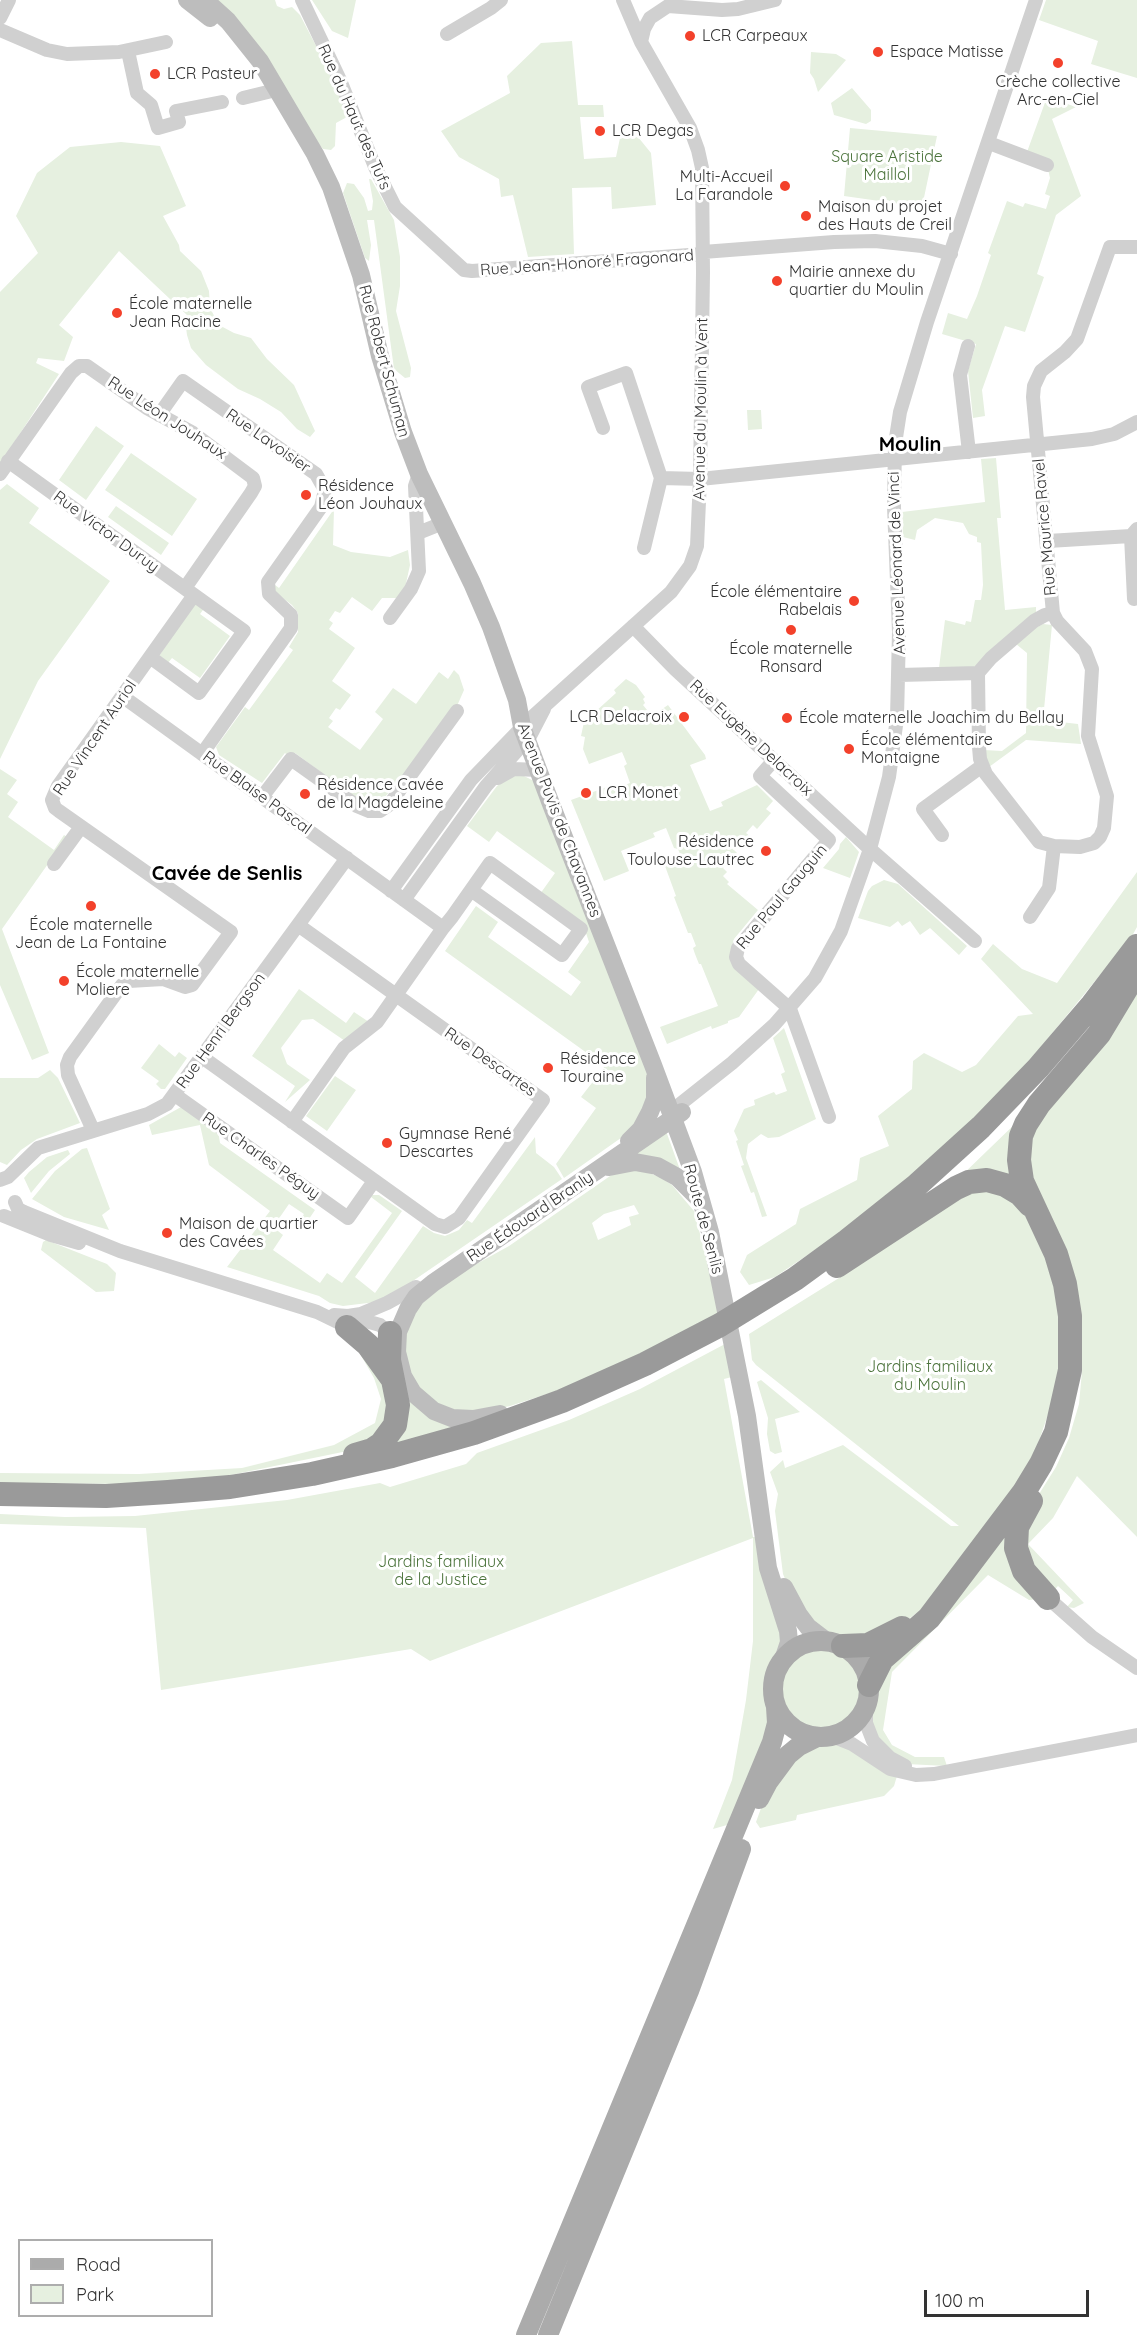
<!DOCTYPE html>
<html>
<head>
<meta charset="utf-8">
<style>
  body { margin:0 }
  #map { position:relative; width:1137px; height:2335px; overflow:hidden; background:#fff; font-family:Quicksand,sans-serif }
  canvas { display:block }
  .legend { position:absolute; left:18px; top:2239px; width:195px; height:78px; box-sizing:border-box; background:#fff; border:2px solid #adadad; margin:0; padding:8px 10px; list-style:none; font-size:18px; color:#333 }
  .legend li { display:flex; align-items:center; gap:12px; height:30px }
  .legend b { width:30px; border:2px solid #adadad }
  .scale { position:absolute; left:924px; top:2290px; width:165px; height:27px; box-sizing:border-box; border:3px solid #333; border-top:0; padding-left:8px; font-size:18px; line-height:21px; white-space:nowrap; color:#333; -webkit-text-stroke:4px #fff; paint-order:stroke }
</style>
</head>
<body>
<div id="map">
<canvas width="1137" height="2335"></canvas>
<ul class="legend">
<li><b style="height:8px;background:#ababab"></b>Road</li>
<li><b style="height:16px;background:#e6f0e0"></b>Park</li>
</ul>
<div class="scale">100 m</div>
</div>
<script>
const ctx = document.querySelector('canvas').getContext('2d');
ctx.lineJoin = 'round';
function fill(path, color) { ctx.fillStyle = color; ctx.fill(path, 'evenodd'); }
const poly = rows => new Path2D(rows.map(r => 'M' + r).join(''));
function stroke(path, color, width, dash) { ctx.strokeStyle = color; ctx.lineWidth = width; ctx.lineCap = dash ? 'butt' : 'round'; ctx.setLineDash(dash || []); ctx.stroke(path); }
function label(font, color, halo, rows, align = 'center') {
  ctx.font = font + ' Quicksand,sans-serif'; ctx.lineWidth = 6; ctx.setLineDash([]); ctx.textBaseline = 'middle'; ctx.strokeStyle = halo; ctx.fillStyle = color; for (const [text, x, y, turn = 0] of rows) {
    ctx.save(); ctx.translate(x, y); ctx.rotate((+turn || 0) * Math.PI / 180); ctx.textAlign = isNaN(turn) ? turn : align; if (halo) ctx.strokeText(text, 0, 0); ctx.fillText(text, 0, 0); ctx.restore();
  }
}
const green = poly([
  [215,0,275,0,277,6,284,9,292,7,300,15,339,90,347,117,336,123,335,146,331,150,323,149,313,137],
  [312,0,356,0,348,38,332,31],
  [1046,0,1137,0,1137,78,1091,64,1098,41,1039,20],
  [572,41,578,105,603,105,604,117,580,117,584,159,616,157,620,138,638,137,651,153,656,205,612,209,611,187,572,188,574,254,528,257,513,195,501,197,499,179,459,157,441,131,510,93,507,76,541,43],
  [811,52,836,54,846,60,818,92,814,79,810,73],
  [852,88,871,110,871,121,866,124,834,115,831,103],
  [1047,97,1076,107,1052,119,1081,196,1056,215,1037,274,1044,277,1025,332,1005,326,982,390,985,416,973,418,968,371,976,344,942,334,948,313,967,319,977,296,991,255,988,253,1007,201,1023,207,1025,203,1046,209,1050,196,1045,194,1050,178,1047,165,1027,152],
  [850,128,937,136,922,207,844,196],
  [121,142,160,146,186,206,163,216,179,245,180,251,201,271,209,291,210,308,219,325,234,333,251,338,267,359,294,385,315,431,310,437,297,429,281,412,260,399,238,389,206,365,191,348,187,335,185,320,188,316,119,251,59,325,73,337,64,361,38,358,36,363,59,374,0,464,0,292,38,253,16,216,37,173,70,147],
  [369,179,371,179,394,220,400,257,400,286,396,311,411,368,410,377,405,378,394,369,374,220,367,220,371,245,369,261,365,258,343,193,347,183,354,184,364,198,368,211,372,210,373,201],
  [747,410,761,410,762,429,748,430],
  [96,426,124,446,86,500,59,480],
  [131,453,197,499,172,536,105,490],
  [996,458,1001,518,997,518,1005,610,1036,607,1036,613,972,669,939,668,945,620,965,625,966,621,971,622,975,600,981,600,983,585,981,543,977,542,977,537,969,534,963,523,935,518,917,530,915,540,903,537,902,512,985,502,981,459],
  [7,484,39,508,29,523,110,581,38,681,0,759,0,490],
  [116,506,169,543,161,555,108,517],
  [334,509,333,545,351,552,390,557,408,550,410,565,405,588,397,598,382,598,372,611,352,597,340,613,335,611,329,620,333,623,329,629,355,648,332,681,351,695,340,710,336,708,329,718,333,721,328,727,360,750,383,719,375,712,393,688,416,704,439,672,448,679,454,670,459,675,464,690,457,706,420,758,384,798,369,805,364,804,295,753,291,759,285,753,262,783,219,755,216,747,245,707,249,710,293,650,289,647,298,632,298,613,292,605,275,592,275,585,279,588],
  [198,603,206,606,200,614,230,636,200,678,172,658,167,664,159,656,194,604],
  [1043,624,1052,625,1043,720,1078,724,1081,744,1026,740,989,767,984,750,1002,751,1026,733,1027,653,1016,644,1035,628],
  [626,679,636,685,645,697,643,699,645,703,643,705,652,716,668,705,705,755,706,759,690,765,710,811,723,806,721,802,757,785,773,801,766,809,771,813,757,829,753,825,746,833,752,838,745,846,739,841,733,849,737,853,723,868,727,872,723,876,729,882,727,884,758,910,734,939,730,954,731,961,759,989,739,1017,728,1021,728,1023,712,1029,711,1026,667,1044,660,1027,718,1006,701,964,699,964,695,954,693,948,696,946,691,933,688,933,674,897,676,896,665,866,682,859,678,849,674,848,666,828,653,833,655,837,621,851,629,871,604,881,571,800,615,784,617,788,630,783,624,766,627,764,622,752,589,764,583,749,585,737,581,736,584,722,616,693,614,690],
  [0,769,17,780,7,794,18,802,8,817,54,850,64,835,67,837,2,929,49,1053,32,1060,0,985],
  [518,775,524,776,534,781,646,1067,649,1088,645,1108,628,1133,564,1178,556,1164,596,1108,581,1097,605,1066,445,951,476,906,498,922,488,937,571,996,581,982,568,972,589,942,583,924,540,894,555,873,497,831,489,842,467,826,497,786,507,779],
  [846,837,859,852,850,878,823,868,839,849,840,844],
  [1137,872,1137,927,1132,936,1040,1048,989,1105,928,1163,843,1231,775,1277,749,1285,740,1272,747,1255,796,1224,800,1209,857,1180,860,1158,889,1146,878,1116,912,1089,913,1061,924,1053,962,1072,976,1065,1018,1016,1033,1014,981,959,993,944,1022,969,1057,983],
  [884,880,898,884,967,946,959,955,930,928,920,935,910,921,902,926,898,921,890,927,858,918,868,891,872,886],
  [1137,988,1137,1537,1077,1476,1053,1518,1028,1544,1084,1603,1074,1608,1067,1607,1073,1600,1058,1586,1051,1594,1020,1547,1029,1510,1056,1467,1069,1438,1079,1404,1082,1371,1032,1189,1023,1144],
  [299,989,346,1023,354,1012,369,1022,345,1041,313,1019,302,1020,281,1048,287,1064,310,1080,285,1102,295,1086,252,1056],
  [784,1028,816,1119,779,1137,768,1138,761,1134,748,1144,746,1158,767,1216,762,1217,754,1192,751,1193,741,1166,744,1165,736,1141,738,1140,734,1131,744,1109,755,1105,754,1100,774,1092,776,1095,787,1091,781,1074,785,1072,773,1038],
  [159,1044,175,1057,179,1052,187,1058,165,1089,161,1089,156,1084,159,1081,141,1068],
  [50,1070,58,1078,80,1123,37,1139,21,1150,7,1165,0,1162,0,1078,38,1078],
  [335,1076,356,1090,327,1131,306,1116],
  [181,1107,218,1130,220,1143,315,1210,303,1228,297,1224,304,1214,289,1204,273,1227,283,1235,273,1250,320,1283,327,1273,342,1283,392,1213,371,1197,372,1195,379,1195,402,1211,355,1277,375,1293,423,1226,434,1233,445,1236,459,1230,467,1220,472,1223,535,1137,536,1153,554,1167,562,1179,407,1285,376,1302,343,1306,330,1303,319,1296,227,1267,270,1211,209,1165,200,1125,152,1135,149,1125],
  [1019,1120,1018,1186,958,1179],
  [666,1131,683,1178,623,1160],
  [87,1148,110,1209,102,1215,109,1230,64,1217,32,1199,55,1171,82,1149],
  [68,1150,70,1154,49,1171,31,1193,24,1178,29,1172,47,1157],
  [631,1170,646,1172,660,1177,672,1185,694,1211,722,1318,581,1383,510,1406,474,1414,442,1409,411,1382,401,1342,411,1313,453,1277,509,1246,613,1174],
  [634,1205,639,1214,629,1217,631,1225,598,1240,592,1223,604,1214],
  [992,1186,1029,1212,1060,1299,1058,1385,1027,1476,922,1609,898,1627,842,1639,823,1633,791,1593,783,1574,775,1511,778,1494,770,1472,783,1460,785,1468,843,1445,951,1526,959,1526,756,1365,752,1360,749,1334,847,1273,962,1189],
  [46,1240,107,1264,116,1273,114,1291,96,1292,41,1250,43,1242],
  [352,1340,380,1369,390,1422,362,1448,226,1476,133,1484,0,1483,0,1473,139,1474,242,1468,334,1445,375,1423,381,1399,374,1378],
  [725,1344,732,1377,724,1379,753,1537,760,1537,783,1629,776,1660,770,1671,767,1686,766,1698,772,1715,734,1823,713,1829,732,1780,746,1700,753,1641,753,1538,430,1661,411,1649,161,1690,146,1528,0,1524,0,1514,65,1517,135,1516,287,1500,380,1483,390,1487,466,1464,477,1453,569,1420,640,1389],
  [761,1380,800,1412,775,1419,782,1452,775,1454,770,1451,767,1434,768,1418,757,1382],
  [401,1395,472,1424,380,1449],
  [1019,1510,1038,1599,1029,1600,988,1575,892,1672,883,1730,892,1745,915,1757,944,1757,947,1766,906,1764,882,1747,872,1726,877,1676],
  '781 1689a40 40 0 1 1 80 0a40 40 0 1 1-80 0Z',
  [827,1742,840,1744,897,1776,894,1786,884,1796,797,1815,796,1820,760,1828,756,1822,768,1789,808,1746]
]);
const street = poly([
  [302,0,340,80,375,167,395,207,464,270,472,271,703,254],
  [0,18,9,0],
  [0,30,47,50,67,54,119,52,166,42],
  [447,34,491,8,501,0],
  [641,42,644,29,650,18,668,6,722,10,738,9,775,0],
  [128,51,137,93,151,105,158,128,179,122,176,111,222,102],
  [243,98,276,90],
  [989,143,1047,165],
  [703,252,834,242,875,241,922,246,951,254],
  [968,346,960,375,969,452],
  [159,415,183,381,316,474,325,490,321,507,268,582,269,594,291,615,291,628,202,754],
  [603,428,588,387,626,373,661,478,644,548],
  [8,461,244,631,199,693,150,657],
  [0,474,71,373,79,366,87,366,147,408,193,433,253,478,255,486,251,493,185,588],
  [661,478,700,479,1092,439,1114,434,1137,422],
  [418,533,443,523],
  [1131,536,1134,599],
  [1048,541,1131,536,1137,529],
  [390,618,411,589,419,571,415,486,419,474],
  [633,626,675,669,870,849,975,941],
  [978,673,991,658,1034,621,1045,615,1053,613,1033,397,1034,386,1041,371,1065,352,1077,339,1110,247,1137,247],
  [978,673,979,747,980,759,986,774,1039,842,1054,846,1080,847,1094,843,1100,837,1104,828,1107,796,1088,736,1092,669,1085,651,1057,621,1053,613],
  [899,675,978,673],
  [122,696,443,928,377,1022,344,1048,292,1122],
  [774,760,760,776,829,840,738,948,736,957,739,964,790,1009,829,1117],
  [498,778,514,769,538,770],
  [262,797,291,759,357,806,369,811,380,811,389,805,457,711],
  [942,835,923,809,982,766],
  [54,864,81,827],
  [391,891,471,780,529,720,671,592,690,566,697,546,700,479,703,273,702,168,698,150,690,128,641,42,623,0],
  [404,900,486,786,530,736,544,709],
  [1030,917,1049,888,1054,846],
  [443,928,452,917,490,863,581,929,562,955,471,890],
  [202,1057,435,1224,445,1227,459,1218,543,1100,298,925],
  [175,1095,348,1218,374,1181],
  [679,1105,732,1063,774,1025,815,978,841,931,870,849,889,777,897,718,899,632,894,507,895,444,900,412,927,322,1036,0],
  [93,1130,68,1075,67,1065,70,1057,122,985,129,981,163,979,185,987,192,985,231,932,59,811,55,808,52,800,58,786,194,595],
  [0,1180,8,1177,38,1148,148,1114,167,1104,347,858],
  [15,1202,18,1209,24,1212,120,1251,317,1312,352,1329],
  [4,1216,51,1235,79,1243],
  [334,1315,348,1316,361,1314,387,1303,416,1287],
  [352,1317,380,1325,393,1336],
  [1048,1598,1092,1637,1137,1668],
  [866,1707,866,1723,873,1741,890,1758,905,1766],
  [832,1736,852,1744,890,1769,916,1775,934,1774,1137,1735]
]);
const secondary = poly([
  [187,0,210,18],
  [205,0,228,21,260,61,315,154,331,187,361,275,380,356,403,432,419,474,472,583,491,627,517,700,522,727,551,804,653,1065,693,1172,710,1232,747,1416,768,1568,788,1631,789,1642,784,1657],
  [629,1141,641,1129,650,1112,655,1099,655,1078],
  [609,1167,635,1162,657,1166,677,1177,698,1198],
  [500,1414,473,1419,452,1418,434,1411,413,1393,403,1376,397,1352,398,1332,408,1309,416,1297,433,1283,682,1112],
  [784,1587,799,1615,808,1627,825,1640]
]);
const primary = poly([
  '773 1689a48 48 0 1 1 96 0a48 48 0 1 1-96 0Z',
  [759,1799,768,1782,788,1755,799,1746,817,1737],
  [526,2335,772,1742,777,1723,776,1707],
  [548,2335,689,1991,741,1849]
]);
const highway = poly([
  [837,1266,956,1188,969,1182,987,1180,1005,1185,1020,1194,1030,1205],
  [347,1327,368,1345,391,1377],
  [355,1455,372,1450,381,1444,395,1425,398,1405,389,1360,390,1333],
  [0,1494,106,1496,168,1492,230,1487,312,1474,392,1456,474,1433,562,1401,645,1364,720,1325,795,1279,847,1241,916,1186,981,1127,1038,1068,1092,1005,1137,946],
  [1031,1501,1017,1527,1016,1548,1024,1571,1048,1598],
  [843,1646,868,1645,902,1628],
  [869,1685,882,1659,929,1618,1024,1492,1041,1464,1056,1432,1070,1370,1070,1316,1065,1284,1056,1254,1022,1181,1019,1160,1021,1136,1026,1124,1039,1104,1099,1034,1137,971]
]);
const markers = [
  [690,36,6,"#f3412b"],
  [878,52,6,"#f3412b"],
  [1058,63,6,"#f3412b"],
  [155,74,6,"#f3412b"],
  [600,131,6,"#f3412b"],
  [785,186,6,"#f3412b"],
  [806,216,6,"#f3412b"],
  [777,281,6,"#f3412b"],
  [117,313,6,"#f3412b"],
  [306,495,6,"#f3412b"],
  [854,601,6,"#f3412b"],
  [791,630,6,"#f3412b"],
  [684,717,6,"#f3412b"],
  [787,718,6,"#f3412b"],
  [849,749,6,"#f3412b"],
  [586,793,6,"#f3412b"],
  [305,794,6,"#f3412b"],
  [766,851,6,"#f3412b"],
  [91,906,6,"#f3412b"],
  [64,981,6,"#f3412b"],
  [548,1068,6,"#f3412b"],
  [387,1143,6,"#f3412b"],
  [167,1233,6,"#f3412b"]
];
const poiNames = [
  ["LCR Carpeaux",702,36],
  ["Espace Matisse",890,52],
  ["LCR Pasteur",167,74],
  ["Crèche collective",1058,82,"center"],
  ["Arc-en-Ciel",1058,100,"center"],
  ["LCR Degas",612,131],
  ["Multi-Accueil",773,177,"right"],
  ["La Farandole",773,195,"right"],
  ["Maison du projet",818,207],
  ["des Hauts de Creil",818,225],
  ["Mairie annexe du",789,272],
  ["quartier du Moulin",789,290],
  ["École maternelle",129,304],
  ["Jean Racine",129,322],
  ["Résidence",318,486],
  ["Léon Jouhaux",318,504],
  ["École élémentaire",842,592,"right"],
  ["Rabelais",842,610,"right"],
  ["École maternelle",791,649,"center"],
  ["Ronsard",791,667,"center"],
  ["LCR Delacroix",672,717,"right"],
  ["École maternelle Joachim du Bellay",799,718],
  ["École élémentaire",861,740],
  ["Montaigne",861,758],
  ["Résidence Cavée",317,785],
  ["de la Magdeleine",317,803],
  ["LCR Monet",598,793],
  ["Résidence",754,842,"right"],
  ["Toulouse-Lautrec",754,860,"right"],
  ["École maternelle",91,925,"center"],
  ["Jean de La Fontaine",91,943,"center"],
  ["École maternelle",76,972],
  ["Moliere",76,990],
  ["Résidence",560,1059],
  ["Touraine",560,1077],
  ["Gymnase René",399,1134],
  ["Descartes",399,1152],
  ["Maison de quartier",179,1224],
  ["des Cavées",179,1242]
];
const streetNames = [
  ["Rue du Haut des Tufs",354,117,66],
  ["Rue Jean-Honoré Fragonard",587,263,-4],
  ["Rue Robert Schuman",384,361,75],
  ["Avenue du Moulin à Vent",701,409,-89],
  ["Rue Léon Jouhaux",167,418,33],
  ["Rue Lavoisier",268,441,35],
  ["Rue Maurice Ravel",1045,527,-95],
  ["Rue Victor Duruy",106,532,36],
  ["Avenue Léonard de Vinci",897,563,-92],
  ["Rue Vincent Auriol",95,738,-56],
  ["Rue Eugène Delacroix",751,738,43],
  ["Rue Blaise Pascal",257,793,36],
  ["Avenue Puvis de Chavannes",559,820,69],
  ["Rue Paul Gauguin",782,897,-50],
  ["Rue Henri Bergson",221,1031,-54],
  ["Rue Descartes",490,1062,35],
  ["Rue Charles Péguy",261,1156,35],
  ["Rue Édouard Branly",530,1217,-34],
  ["Route de Senlis",703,1219,75]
];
const parkNames = [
  ["Square Aristide",887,157],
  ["Maillol",887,175],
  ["Jardins familiaux",930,1367],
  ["du Moulin",930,1385],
  ["Jardins familiaux",441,1562],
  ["de la Justice",441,1580]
];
const quarterNames = [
  ["Moulin",910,445],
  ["Cavée de Senlis",227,874]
];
fill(green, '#e6f0e0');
stroke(street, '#d0d0d0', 14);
stroke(secondary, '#bdbdbd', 18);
stroke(primary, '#ababab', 20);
stroke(highway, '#9a9a9a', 24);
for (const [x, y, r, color] of markers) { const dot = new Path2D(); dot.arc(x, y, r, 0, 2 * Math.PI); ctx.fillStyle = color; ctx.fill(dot); stroke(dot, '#fff', 2); }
label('16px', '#333', '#fff', poiNames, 'left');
label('16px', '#333', '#fff', streetNames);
label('16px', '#4b733b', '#fff', parkNames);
label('bold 20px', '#000', '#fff', quarterNames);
</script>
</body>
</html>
